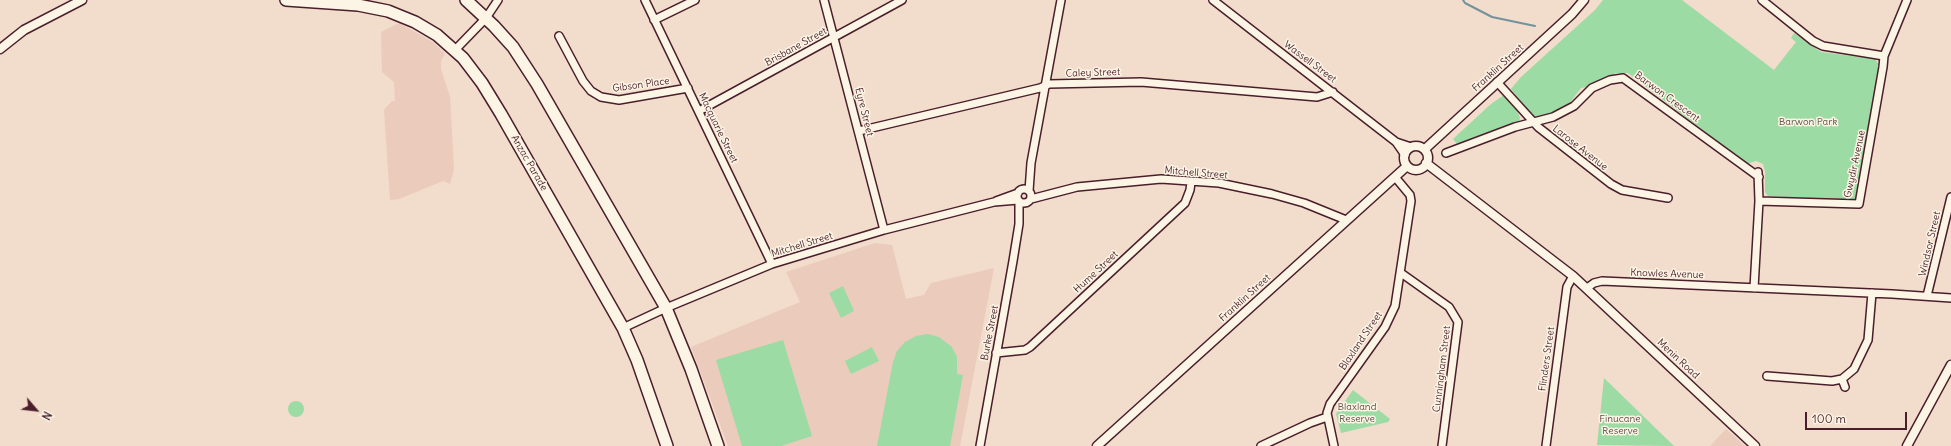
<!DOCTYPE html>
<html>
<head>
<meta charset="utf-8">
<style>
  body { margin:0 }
  #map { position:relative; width:1951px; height:446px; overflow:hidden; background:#f2dccc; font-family:Delius,sans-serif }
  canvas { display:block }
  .north { position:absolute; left:16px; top:390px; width:40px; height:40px; -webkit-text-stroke:3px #fcf5e5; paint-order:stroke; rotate:118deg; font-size:11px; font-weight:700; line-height:16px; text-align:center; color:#4a1f2b }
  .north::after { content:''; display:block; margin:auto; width:14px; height:18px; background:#4a1f2b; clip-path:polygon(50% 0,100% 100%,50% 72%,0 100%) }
  .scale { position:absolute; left:1805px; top:412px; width:102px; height:18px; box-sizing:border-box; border:2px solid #4a1f2b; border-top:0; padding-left:5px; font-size:12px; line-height:14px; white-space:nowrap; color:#4a1f2b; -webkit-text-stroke:3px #fcf5e5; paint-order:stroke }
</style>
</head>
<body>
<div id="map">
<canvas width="1951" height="446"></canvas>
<div class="north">N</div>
<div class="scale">100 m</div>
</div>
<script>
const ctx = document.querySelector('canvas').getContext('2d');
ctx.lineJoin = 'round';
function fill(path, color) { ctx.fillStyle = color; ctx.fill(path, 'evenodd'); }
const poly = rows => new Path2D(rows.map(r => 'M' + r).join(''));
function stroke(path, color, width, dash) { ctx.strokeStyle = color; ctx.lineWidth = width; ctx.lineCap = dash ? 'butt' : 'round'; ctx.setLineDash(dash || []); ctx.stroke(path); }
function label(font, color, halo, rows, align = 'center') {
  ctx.font = font + ' Delius,sans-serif'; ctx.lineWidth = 3; ctx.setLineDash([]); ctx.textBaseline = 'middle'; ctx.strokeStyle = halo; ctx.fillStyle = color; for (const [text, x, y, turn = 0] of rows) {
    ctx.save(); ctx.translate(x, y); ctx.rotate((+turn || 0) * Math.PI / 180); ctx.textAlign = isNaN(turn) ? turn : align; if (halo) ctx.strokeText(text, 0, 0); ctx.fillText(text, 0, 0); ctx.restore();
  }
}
const built = poly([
  [399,23,433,42,445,54,441,61,441,69,450,97,454,169,450,184,443,181,399,199,390,200,384,110,392,101,395,101,394,82,382,72,381,32],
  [875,243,892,245,906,299,924,295,931,283,994,268,960,446,728,446,691,347,800,302,786,272],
  [1726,429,1745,446,1710,446]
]);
const green = poly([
  [1603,0,1682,0,1774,70,1796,42,1791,38,1794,33,1821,52,1875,59,1881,68,1859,193,1856,199,1849,201,1768,196,1765,192,1765,171,1763,164,1756,161,1747,164,1628,73,1616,73,1587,87,1581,88,1568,105,1540,118,1534,117,1511,89,1521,77,1595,10],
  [1504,95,1517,110,1520,118,1519,122,1458,145,1453,139,1491,104],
  [843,286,854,311,841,318,829,293],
  [928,334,939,337,952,347,957,357,957,374,963,375,950,446,877,446,893,362,897,351,905,342,916,336],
  [783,340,812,436,781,446,742,446,716,360],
  [872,347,879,361,851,374,845,361],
  [1604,378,1674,446,1597,445],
  [1353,390,1390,419,1388,422,1341,433,1336,414],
  '288 409a8 8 0 1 1 16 0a8 8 0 1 1-16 0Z'
]);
const stream = poly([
  [1463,0,1465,3,1492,17,1535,26]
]);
const minor = poly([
  [645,0,772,264],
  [824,0,884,230],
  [1213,0,1396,142,1405,155],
  [1762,0,1813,41,1823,46,1884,56],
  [654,20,695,0],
  [559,36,583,81,591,91,601,97,619,100,688,88],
  [455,50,486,18,498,0],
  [1497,82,1538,127,1611,184,1622,190,1668,198],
  [699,111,902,0],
  [859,131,1040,88,1049,84,1141,82,1317,97,1333,92],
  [1396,142,1411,147],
  [1446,153,1515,127,1553,117,1574,106,1592,88,1610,80,1623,78,1759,177],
  '1017 196a7 7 0 1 1 14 0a7 7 0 1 1-14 0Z',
  [1029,191,1031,163,1061,0],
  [1031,199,1077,187,1161,179,1219,183,1272,194,1304,203,1346,220],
  [996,201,1018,193],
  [1759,201,1859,204,1883,67,1884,56,1907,0],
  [1401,273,1449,307,1458,322,1442,446],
  [1587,288,1594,283,1602,281,1892,294,1951,298],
  [1754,288,1759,201,1758,172],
  [1927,296,1951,197],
  [623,328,666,308,772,264,884,230,994,202,1018,200],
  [996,353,1025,350,1030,347,1185,203,1190,190,1191,182],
  [1767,376,1832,381,1842,379,1854,369,1868,340,1872,293],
  [1842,379,1845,387],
  [980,446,1013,261,1019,224,1019,201],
  [1261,446,1310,423,1327,417],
  [1334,446,1327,413,1330,404,1385,327,1395,306,1411,201,1410,195,1395,177],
  [1546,446,1567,287,1573,276]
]);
const tertiary = poly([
  [0,49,24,30,82,0],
  '1404 158a12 12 0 1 1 24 0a12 12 0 1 1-24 0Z',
  [1425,149,1572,14,1584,0],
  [1426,163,1573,276,1755,446],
  [1097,446,1407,166],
  [1907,446,1951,365]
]);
const primary = poly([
  [286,0,358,5,388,11,415,22,437,35,463,58,482,83,501,114,623,328,637,360,667,446],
  [466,0,494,26,513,47,537,84,666,308,691,369,718,446]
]);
const streetNames = [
  ["Brisbane Street",796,47,-29],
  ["Wassell Street",1310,62,37],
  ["Franklin Street",1498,68,-42],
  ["Caley Street",1093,73,-2],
  ["Gibson Place",641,85,-8],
  ["Barwon Crescent",1667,97,36],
  ["Eyre Street",864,112,76],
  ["Macquarie Street",718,128,64],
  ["Larose Avenue",1580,148,38],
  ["Anzac Parade",529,163,60],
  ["Gwydir Avenue",1855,164,-78],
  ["Mitchell Street",1196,173,5],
  ["Windsor Street",1930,244,-77],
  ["Mitchell Street",802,245,-17],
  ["Hume Street",1096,272,-43],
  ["Knowles Avenue",1667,274,2],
  ["Franklin Street",1245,298,-42],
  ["Burke Street",990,333,-79],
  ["Blaxland Street",1361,341,-56],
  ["Flinders Street",1547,359,-82],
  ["Menin Road",1678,359,43],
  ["Cunningham Street",1442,369,-83]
];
const parkNames = [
  ["Barwon Park",1808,122],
  ["Blaxland",1357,407],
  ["Reserve",1357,419],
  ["Finucane",1620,419],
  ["Reserve",1620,431]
];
fill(built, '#ebcbbb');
fill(green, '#9cdba4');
stroke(stream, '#72929c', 2);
stroke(minor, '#4a1f2b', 10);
stroke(tertiary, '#4a1f2b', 11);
stroke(primary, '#4a1f2b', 14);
stroke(minor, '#fcf5e5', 7);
stroke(tertiary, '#fcf5e5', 8);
stroke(primary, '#fcf5e5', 11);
label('10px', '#4a1f2b', '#fcf5e5', streetNames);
label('10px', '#5e4e49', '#fcf5e5', parkNames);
</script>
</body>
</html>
